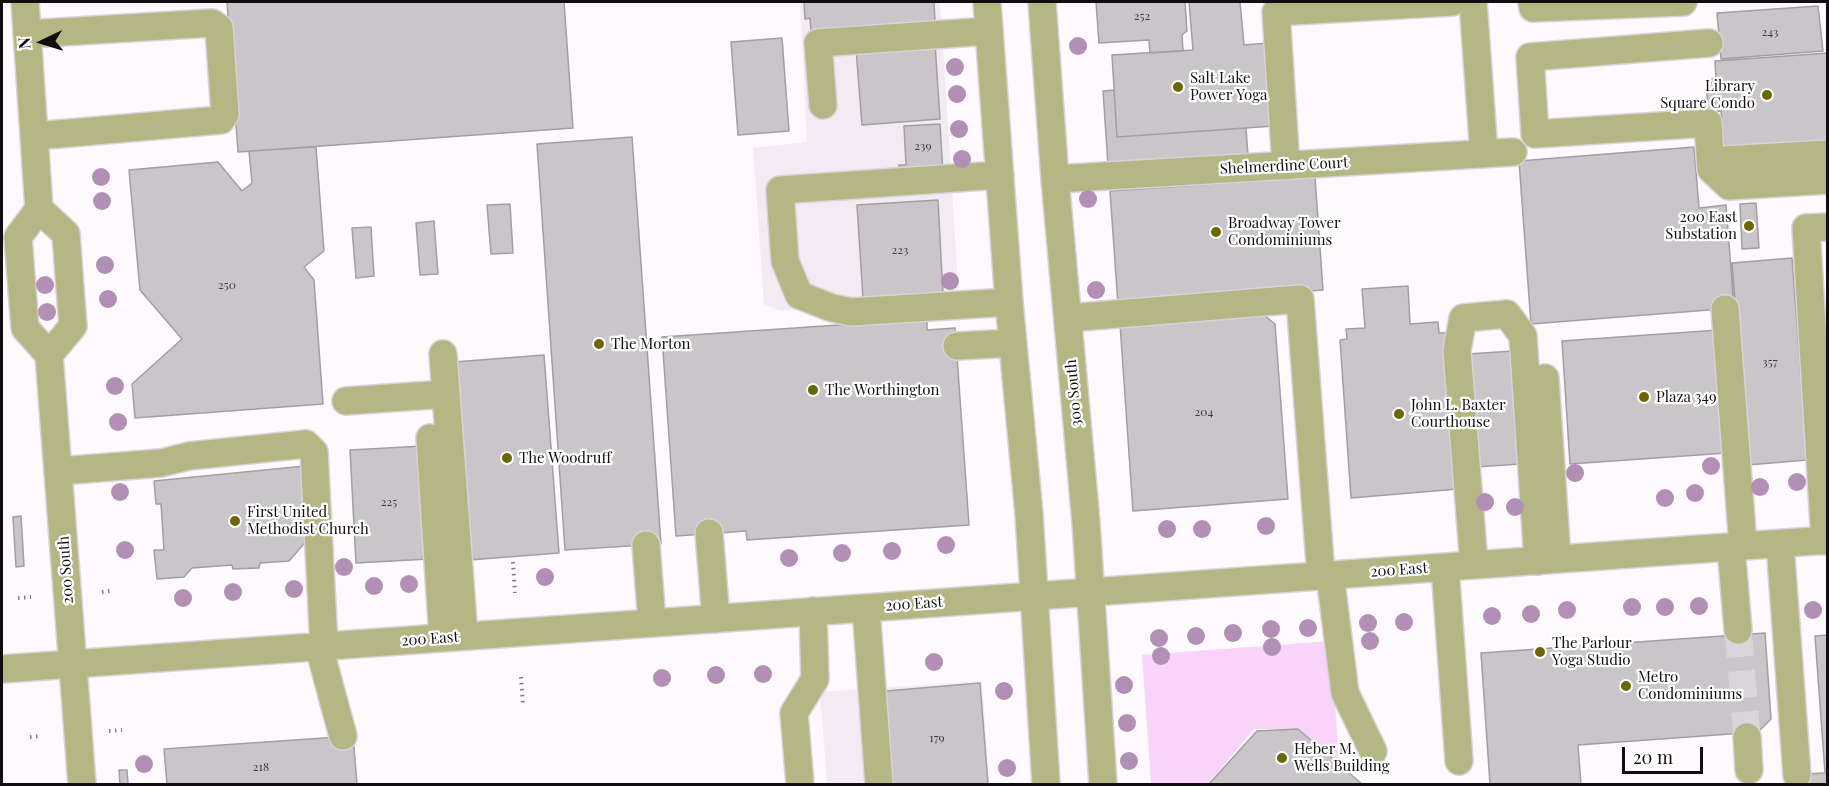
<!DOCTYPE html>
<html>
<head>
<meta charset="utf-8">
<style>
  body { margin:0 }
  #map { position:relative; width:1829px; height:786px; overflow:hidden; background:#fdf9fd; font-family:"Playfair Display",serif }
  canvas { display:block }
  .frame { position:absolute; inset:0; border:3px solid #100e10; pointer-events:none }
  .north { position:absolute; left:12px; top:12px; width:60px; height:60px; -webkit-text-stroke:4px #fff; paint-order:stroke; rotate:266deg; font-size:16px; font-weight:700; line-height:24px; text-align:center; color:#100e10 }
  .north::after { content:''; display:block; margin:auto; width:21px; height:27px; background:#100e10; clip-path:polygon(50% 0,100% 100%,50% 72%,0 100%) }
  .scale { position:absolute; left:1622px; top:747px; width:81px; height:27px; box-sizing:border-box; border:3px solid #100e10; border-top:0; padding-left:8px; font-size:18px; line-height:21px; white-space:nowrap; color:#100e10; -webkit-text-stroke:4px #fff; paint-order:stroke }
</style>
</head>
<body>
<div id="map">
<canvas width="1829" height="786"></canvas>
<div class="frame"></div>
<div class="north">N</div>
<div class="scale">20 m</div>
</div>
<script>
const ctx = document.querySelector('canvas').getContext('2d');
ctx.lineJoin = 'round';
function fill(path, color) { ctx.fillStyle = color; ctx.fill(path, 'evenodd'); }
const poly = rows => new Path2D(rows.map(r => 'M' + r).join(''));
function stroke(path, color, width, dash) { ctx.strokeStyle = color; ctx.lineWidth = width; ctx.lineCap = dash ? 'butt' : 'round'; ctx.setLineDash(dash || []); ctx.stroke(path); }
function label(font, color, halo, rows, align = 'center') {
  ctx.font = font + ' "Playfair Display",serif'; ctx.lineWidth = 4.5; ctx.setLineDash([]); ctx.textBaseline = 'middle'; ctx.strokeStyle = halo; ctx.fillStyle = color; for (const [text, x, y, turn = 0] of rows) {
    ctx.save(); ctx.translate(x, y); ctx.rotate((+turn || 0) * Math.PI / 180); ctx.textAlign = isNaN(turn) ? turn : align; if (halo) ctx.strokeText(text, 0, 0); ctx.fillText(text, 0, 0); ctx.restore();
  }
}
const built = poly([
  [800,2,940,2,959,299,780,311,764,304,753,148,807,142],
  [982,681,989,784,827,784,820,692]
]);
const green = poly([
  [1331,641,1339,764,1299,729,1254,729,1208,784,1151,784,1142,655]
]);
const building = poly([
  [227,2,564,2,573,128,238,152,227,2],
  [804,2,934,2,935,22,811,31,810,18,805,19,804,2],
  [1096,2,1185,2,1187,31,1182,35,1183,51,1150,53,1149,40,1099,43,1096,2],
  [1189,2,1240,2,1244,45,1268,43,1274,126,1117,137,1112,55,1193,50,1189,2],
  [1818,6,1823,51,1721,59,1717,13,1818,6],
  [782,38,789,131,738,135,731,42,782,38],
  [935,43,940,119,862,125,856,49,935,43],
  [1828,53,1828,140,1724,147,1721,111,1708,112,1706,79,1716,79,1715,61,1828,53],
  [1114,90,1117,137,1246,128,1248,156,1108,165,1103,91,1114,90],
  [940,124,943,173,900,176,899,165,906,165,904,126,940,124],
  [632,137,661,544,565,550,537,144,632,137],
  [316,147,324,251,304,267,314,280,323,404,135,418,132,384,182,339,140,290,129,170,218,162,242,191,252,183,249,151,316,147],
  [1694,147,1699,208,1726,205,1734,308,1531,324,1519,161,1694,147],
  [1315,177,1323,290,1118,305,1110,191,1315,177],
  [938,200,943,295,863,299,857,205,938,200],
  [1756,203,1759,248,1742,249,1740,204,1756,203],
  [510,204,513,253,491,254,487,205,510,204],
  [434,221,438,274,420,275,416,223,434,221],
  [371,227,374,276,356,278,352,228,371,227],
  [1792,258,1807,460,1748,465,1732,263,1792,258],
  [1408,286,1410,324,1438,322,1439,333,1447,333,1458,489,1351,498,1340,340,1347,339,1346,329,1365,328,1362,289,1408,286],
  [1263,314,1275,324,1288,499,1133,511,1120,324,1263,314],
  [927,319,927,330,955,328,969,525,747,540,746,531,676,536,662,337,927,319],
  [1719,330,1727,453,1570,464,1562,341,1719,330],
  [1513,351,1520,464,1476,467,1468,354,1513,351],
  [544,355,559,553,469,560,454,362,544,355],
  [423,446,429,559,356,563,350,450,423,446],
  [305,466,309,538,289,561,260,563,259,568,233,569,232,565,192,568,184,577,157,579,154,550,164,550,161,504,156,504,154,481,305,466],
  [21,516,24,566,16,567,13,517,21,516],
  [1765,633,1771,719,1758,732,1578,745,1581,784,1490,784,1481,653,1765,633],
  [1828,635,1828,784,1784,784,1787,775,1825,773,1815,636,1828,635],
  [980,683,988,784,893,784,886,691,980,683],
  [1298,729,1362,784,1209,784,1257,731,1298,729],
  [353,736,357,784,167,784,164,749,353,736],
  [119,770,127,770,128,784,120,784,119,770]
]);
const minorTunnel = poly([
  [1738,630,1747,737]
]);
const path = poly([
  [513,562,515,593],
  [102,592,110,591],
  [18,598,31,597],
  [521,677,523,705],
  [109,731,122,730],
  [30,737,40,736]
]);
const minor = poly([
  [25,2,39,209,18,237,25,328,49,355,82,784],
  [987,2,1009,302,1029,514,1046,784],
  [1042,2,1055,179,1086,522,1103,784],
  [1473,2,1484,154],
  [1532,2,1533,8,1683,2],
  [27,34,212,23,219,28,225,114,221,120,35,136],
  [1709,43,1530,57,1535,134,1708,123,1711,169,1729,186,1828,180],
  [823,105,818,43,989,31],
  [1723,160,1828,154],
  [1286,166,1276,12,1452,2],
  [1000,175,780,190,785,261,799,295,832,308,851,312,1009,302],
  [1055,179,1513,152],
  [39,209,66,234,70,288,73,326,49,355],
  [1725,309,1743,546],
  [1068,318,1300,299,1321,576],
  [957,346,1013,343],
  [443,354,464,636],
  [1545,378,1557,559],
  [346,401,446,394],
  [430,438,443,638],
  [59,471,161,463,189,456,306,444,314,452,324,646],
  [709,533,716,619],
  [1825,541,1806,228,1828,227],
  [1780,544,1797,775],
  [646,545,652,623],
  [1731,547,1738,630],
  [1474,565,1457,350,1463,318,1507,314,1523,336,1538,561],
  [1445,567,1459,761],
  [1330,575,1345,693,1373,751],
  [866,608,879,784],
  [319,647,343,736],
  [2,669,1828,540],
  [1747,737,1749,770],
  [800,784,794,713,815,679,813,611]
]);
const trees = [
  [1078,46],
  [955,67],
  [957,94],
  [959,129],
  [962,159],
  [101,177],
  [1088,199],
  [102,201],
  [105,265],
  [950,281],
  [45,285],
  [1096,290],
  [108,299],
  [47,312],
  [115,386],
  [118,422],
  [1711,466],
  [1575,473],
  [1797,482],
  [1760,487],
  [120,492],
  [1695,493],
  [1665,498],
  [1485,502],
  [1515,507],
  [1266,526],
  [1167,529],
  [1202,529],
  [946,545],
  [125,550],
  [892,551],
  [842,553],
  [789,558],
  [344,567],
  [545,577],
  [409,584],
  [374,586],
  [294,589],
  [233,592],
  [183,598],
  [1699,606],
  [1632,607],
  [1665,607],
  [1567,610],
  [1813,610],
  [1531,614],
  [1492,616],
  [1404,622],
  [1368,623],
  [1308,628],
  [1271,629],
  [1233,633],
  [1196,636],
  [1159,638],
  [1370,641],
  [1272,647],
  [1161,656],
  [934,662],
  [763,674],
  [716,675],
  [662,678],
  [1124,685],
  [1004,691],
  [1127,723],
  [1129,761],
  [144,764],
  [1007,768]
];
const markers = [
  [1178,87,6,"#696804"],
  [1767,95,6,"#696804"],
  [1749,226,6,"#696804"],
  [1216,232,6,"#696804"],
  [599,344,6,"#696804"],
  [813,390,6,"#696804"],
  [1644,397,6,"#696804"],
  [1399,414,6,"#696804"],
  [507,458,6,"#696804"],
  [235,521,6,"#696804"],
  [1540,652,6,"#696804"],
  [1626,686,6,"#696804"],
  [1282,758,6,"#696804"]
];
const numberNames = [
  ["252",1142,16],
  ["243",1770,32],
  ["239",923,146],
  ["223",900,250],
  ["250",227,285],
  ["357",1770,362],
  ["204",1204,412],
  ["225",389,502],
  ["179",937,738],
  ["218",261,767]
];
const poiNames = [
  ["Salt Lake",1190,78],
  ["Power Yoga",1190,95],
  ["Library",1755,86,"right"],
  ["Square Condo",1755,103,"right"],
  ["200 East",1737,217,"right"],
  ["Substation",1737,234,"right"],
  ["Broadway Tower",1228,223],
  ["Condominiums",1228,240],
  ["The Morton",611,344],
  ["The Worthington",825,390],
  ["Plaza 349",1656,397],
  ["John L. Baxter",1411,405],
  ["Courthouse",1411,422],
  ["The Woodruff",519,458],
  ["First United",247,512],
  ["Methodist Church",247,529],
  ["The Parlour",1552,643],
  ["Yoga Studio",1552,660],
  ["Metro",1638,677],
  ["Condominiums",1638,694],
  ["Heber M.",1294,749],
  ["Wells Building",1294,766]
];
const streetNames = [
  ["Shelmerdine Court",1284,166,-3],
  ["300 South",1074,393,-95],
  ["200 South",66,570,-94],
  ["200 East",1399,570,-4],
  ["200 East",914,604,-4],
  ["200 East",430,639,-4]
];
fill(built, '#f4eaf4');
fill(green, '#f9d4fa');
fill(building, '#c9c5c9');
stroke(building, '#a29ea2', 1.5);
stroke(minorTunnel, '#d9d6d9', 27, [27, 14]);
stroke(minor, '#d7d3d7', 30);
stroke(path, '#817e81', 4, [1.5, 4.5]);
stroke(minor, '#b4b683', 27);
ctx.fillStyle = '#b28fb4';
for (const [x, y] of trees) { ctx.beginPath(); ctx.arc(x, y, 9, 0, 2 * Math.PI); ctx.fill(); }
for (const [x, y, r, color] of markers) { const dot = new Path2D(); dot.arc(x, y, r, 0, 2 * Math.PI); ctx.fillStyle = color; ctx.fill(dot); stroke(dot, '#fff', 2); }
label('12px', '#3e3c3e', null, numberNames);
label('15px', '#100e10', '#fff', poiNames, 'left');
label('15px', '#100e10', '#fff', streetNames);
</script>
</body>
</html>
